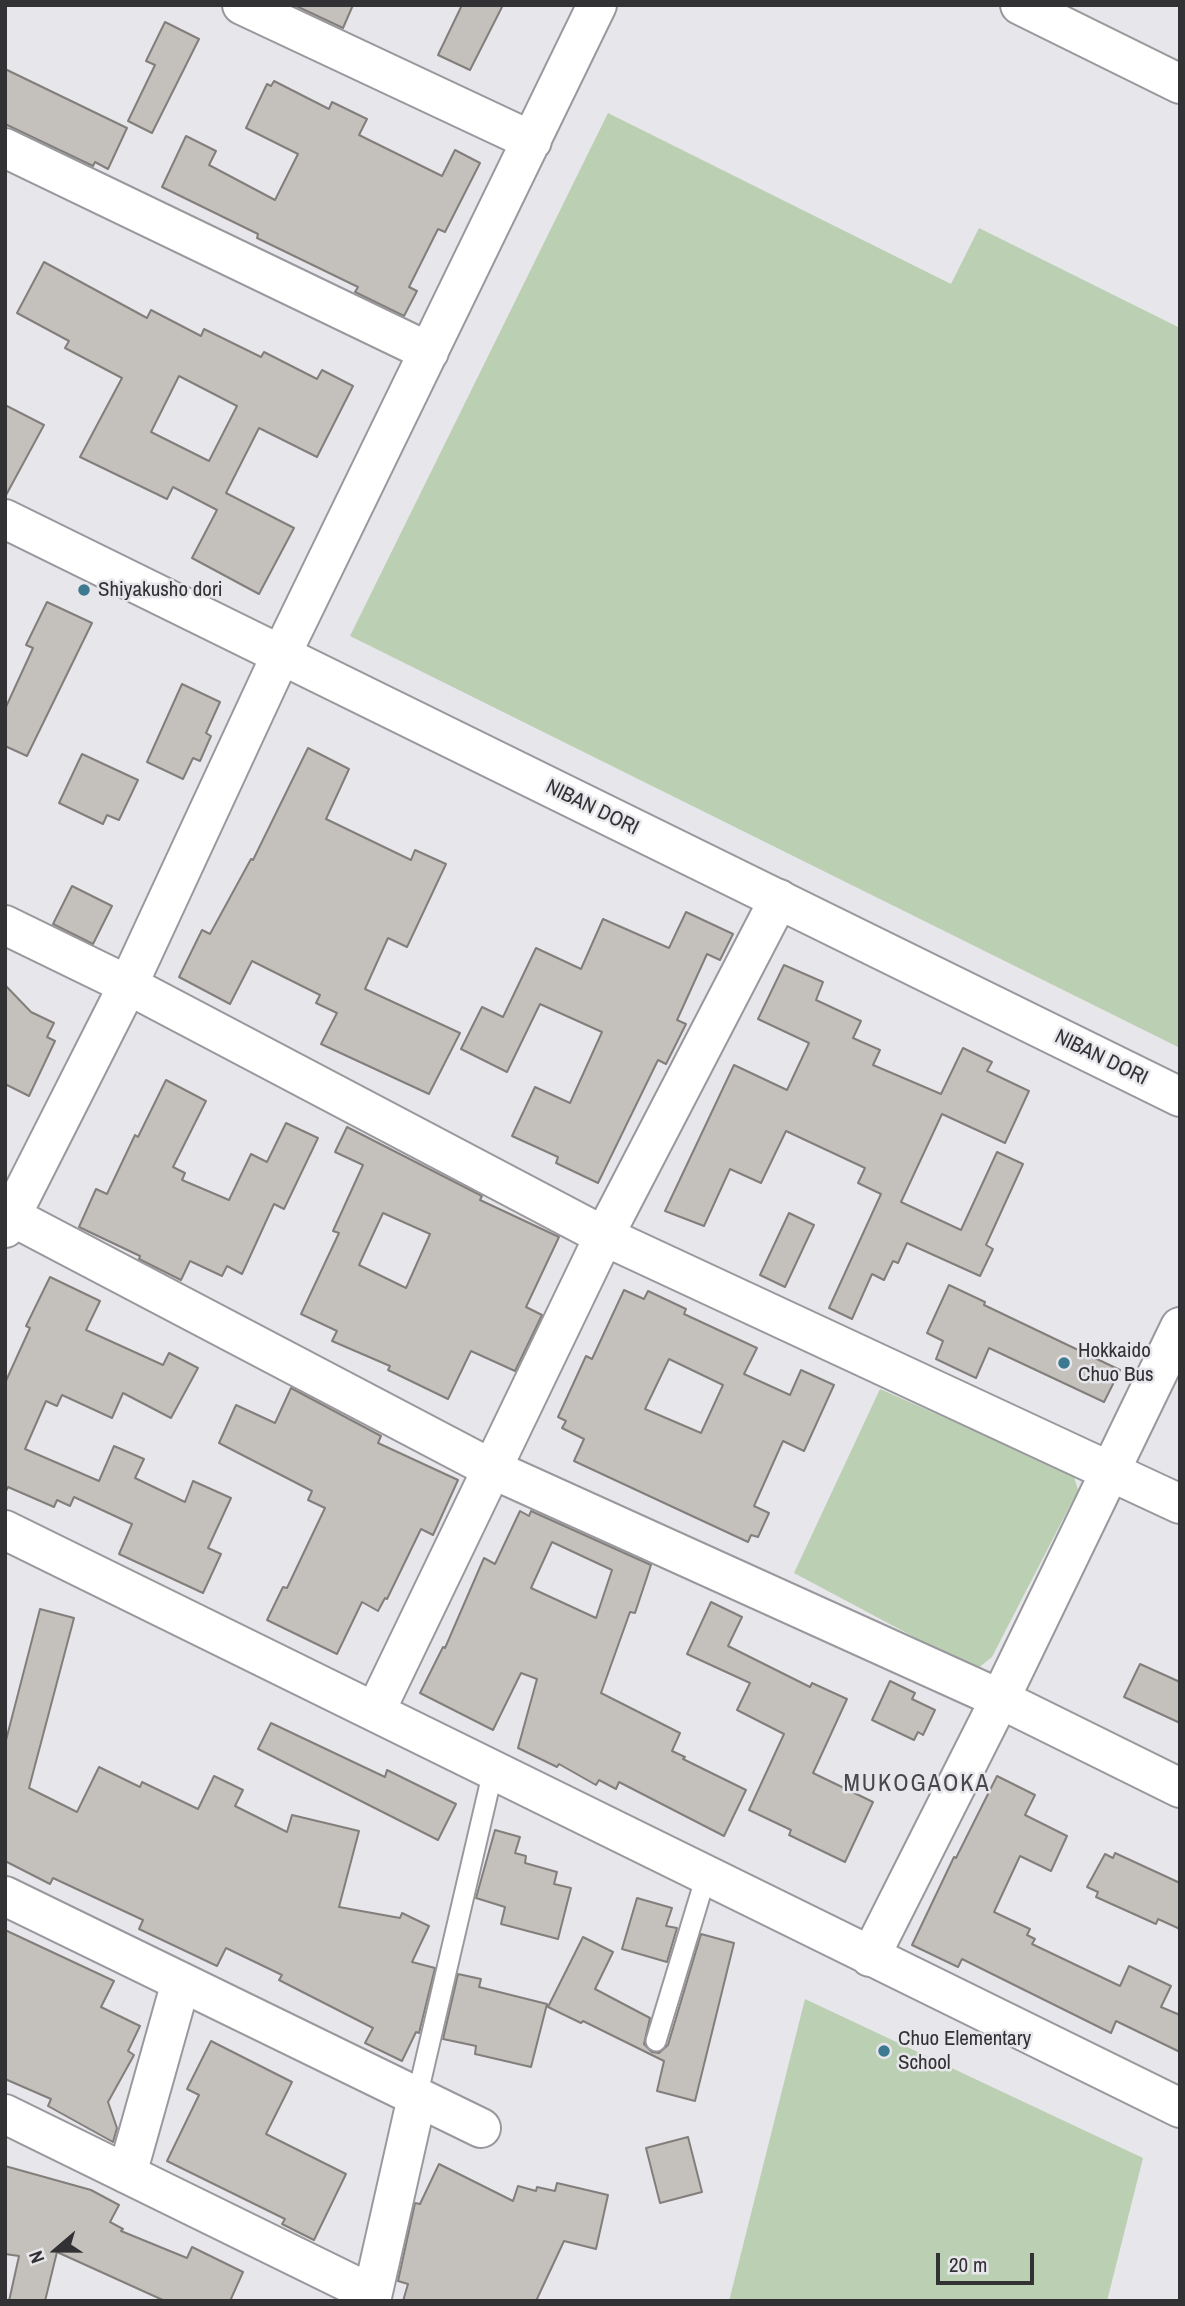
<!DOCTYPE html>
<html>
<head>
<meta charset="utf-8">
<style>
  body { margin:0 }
  #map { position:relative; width:1185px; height:2306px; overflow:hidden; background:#e7e6eb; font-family:"Archivo Narrow",sans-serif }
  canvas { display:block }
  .frame { position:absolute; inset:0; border:7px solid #323133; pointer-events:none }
  .north { position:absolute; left:21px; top:2215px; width:70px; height:70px; -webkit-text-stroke:5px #e7e6eb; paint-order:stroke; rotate:250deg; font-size:19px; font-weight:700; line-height:28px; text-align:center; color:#323133 }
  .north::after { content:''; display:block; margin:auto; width:24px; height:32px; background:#323133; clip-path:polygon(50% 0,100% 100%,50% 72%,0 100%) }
  .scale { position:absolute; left:936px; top:2253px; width:98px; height:32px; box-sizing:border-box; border:4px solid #323133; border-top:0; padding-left:9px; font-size:21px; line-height:24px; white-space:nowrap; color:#323133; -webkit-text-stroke:5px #e7e6eb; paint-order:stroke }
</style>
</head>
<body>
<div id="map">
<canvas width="1185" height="2306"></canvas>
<div class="frame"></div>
<div class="north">N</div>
<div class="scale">20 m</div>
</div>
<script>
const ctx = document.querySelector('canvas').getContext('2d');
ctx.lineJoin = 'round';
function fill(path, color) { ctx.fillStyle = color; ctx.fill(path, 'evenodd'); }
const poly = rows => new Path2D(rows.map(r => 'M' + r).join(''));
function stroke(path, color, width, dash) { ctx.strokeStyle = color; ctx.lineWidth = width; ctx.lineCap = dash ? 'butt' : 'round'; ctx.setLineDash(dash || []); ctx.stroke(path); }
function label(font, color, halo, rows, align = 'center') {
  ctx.font = font + ' "Archivo Narrow",sans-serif'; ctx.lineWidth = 5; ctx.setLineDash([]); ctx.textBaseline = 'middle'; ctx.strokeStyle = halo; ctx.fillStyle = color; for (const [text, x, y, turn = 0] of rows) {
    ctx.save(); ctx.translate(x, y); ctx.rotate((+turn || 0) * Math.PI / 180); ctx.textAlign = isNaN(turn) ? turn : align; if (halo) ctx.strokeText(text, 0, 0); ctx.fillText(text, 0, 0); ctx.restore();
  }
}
const green = poly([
  [608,113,951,284,979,228,1180,328,1180,1048,350,636],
  [880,1389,1073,1474,1078,1490,992,1657,976,1670,794,1573],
  [805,1999,1143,2158,1107,2301,729,2301]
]);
const building = poly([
  [294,5,353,5,343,28,294,5],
  [462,5,503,5,470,70,438,55,462,5],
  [165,22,199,39,152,133,128,121,155,65,146,61,165,22],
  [5,69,127,128,108,169,95,162,93,166,5,124,5,69],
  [274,81,329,109,332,102,367,119,359,135,442,176,455,150,480,163,445,232,438,229,409,287,417,291,404,316,355,292,358,287,257,238,258,234,162,187,186,136,216,151,209,165,275,200,298,154,246,128,267,84,271,86,274,81],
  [44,262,147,318,151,310,201,336,204,329,261,357,264,352,317,379,322,370,353,386,317,457,259,428,226,493,294,528,259,594,192,558,217,510,173,487,167,499,80,457,122,378,65,348,69,341,17,313,44,262],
  [179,376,237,406,209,461,151,432,179,376],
  [5,405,44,425,5,497,5,405],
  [47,602,92,623,27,756,5,746,5,709,33,648,26,645,47,602],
  [182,684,220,702,206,733,211,736,200,761,193,758,183,779,147,762,182,684],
  [308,748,349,769,326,819,411,860,415,850,446,864,407,947,388,938,365,989,460,1033,429,1094,321,1044,337,1013,316,1003,320,995,252,961,230,1004,179,977,202,930,210,934,251,859,253,860,308,748],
  [82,754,138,780,119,820,107,815,103,824,59,803,82,754],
  [72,886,112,906,93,944,53,924,72,886],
  [686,912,733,934,720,960,707,954,677,1020,686,1024,666,1064,658,1060,598,1183,556,1163,558,1157,512,1136,535,1087,570,1103,602,1032,540,1004,507,1072,461,1049,482,1007,503,1017,536,948,581,969,603,919,669,948,686,912],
  [784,965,823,982,816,1000,861,1021,853,1038,880,1050,873,1065,941,1094,963,1048,992,1062,987,1071,1029,1091,1005,1143,942,1114,901,1202,961,1230,997,1152,1023,1164,986,1245,993,1249,980,1276,907,1243,898,1263,893,1261,884,1280,872,1274,852,1319,829,1308,881,1194,858,1183,865,1168,786,1131,761,1183,730,1169,704,1226,665,1211,734,1065,787,1090,809,1043,758,1019,784,965],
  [5,985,31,1012,54,1023,47,1037,55,1041,29,1096,5,1084,5,985],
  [166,1080,206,1101,173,1167,185,1173,182,1180,229,1200,251,1154,267,1162,286,1123,318,1138,284,1209,274,1204,242,1274,227,1266,222,1276,190,1261,181,1280,139,1259,140,1256,79,1227,96,1189,107,1194,135,1135,138,1137,166,1080],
  [347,1127,482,1196,480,1200,559,1237,526,1307,542,1315,515,1371,471,1351,448,1399,388,1370,390,1366,332,1341,337,1331,301,1314,339,1233,333,1231,363,1165,335,1152,347,1127],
  [383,1213,430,1234,406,1288,359,1265,383,1213],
  [789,1213,814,1225,785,1287,760,1275,789,1213],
  [50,1277,100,1301,86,1330,163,1365,169,1353,198,1368,171,1418,123,1393,112,1418,62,1395,57,1406,46,1401,25,1449,99,1481,114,1446,144,1459,135,1478,185,1502,193,1481,231,1498,208,1548,221,1554,203,1593,119,1554,132,1524,74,1497,70,1506,57,1500,54,1507,8,1487,5,1493,5,1383,30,1328,26,1326,50,1277],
  [949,1285,985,1302,984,1305,1120,1370,1104,1402,989,1348,976,1378,936,1359,943,1341,927,1333,949,1285],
  [624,1290,644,1299,648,1291,686,1309,684,1314,757,1348,744,1374,790,1395,801,1370,834,1385,804,1451,783,1441,754,1506,769,1513,758,1537,751,1535,748,1542,574,1461,584,1439,562,1428,566,1421,558,1417,586,1356,592,1359,624,1290],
  [669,1359,723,1385,701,1433,645,1409,669,1359],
  [291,1388,381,1436,378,1443,458,1480,433,1535,421,1529,387,1599,385,1598,378,1611,362,1602,337,1654,267,1620,283,1587,287,1588,325,1508,308,1500,312,1491,219,1443,236,1405,275,1423,291,1388],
  [520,1511,529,1516,531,1511,651,1565,635,1613,630,1612,601,1693,680,1733,672,1751,685,1757,683,1759,746,1790,724,1836,619,1782,616,1789,599,1780,596,1785,559,1764,557,1767,518,1748,537,1679,521,1673,493,1730,420,1693,443,1647,445,1648,484,1558,495,1564,520,1511],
  [552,1542,612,1570,596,1618,531,1588,552,1542],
  [711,1602,742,1617,728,1646,810,1687,812,1683,847,1699,813,1773,873,1802,845,1862,789,1835,791,1830,749,1810,784,1734,737,1710,750,1683,687,1654,711,1602],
  [40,1609,74,1618,29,1788,77,1812,99,1767,140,1787,142,1782,198,1809,214,1776,243,1790,235,1806,287,1832,292,1815,359,1831,339,1907,400,1918,402,1913,429,1926,412,1962,435,1968,419,2033,416,2032,402,2061,365,2043,373,2028,279,1980,282,1975,226,1948,217,1966,139,1929,143,1920,53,1878,50,1884,5,1861,5,1744,40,1609],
  [1140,1664,1180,1682,1180,1723,1124,1697,1140,1664],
  [890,1681,915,1693,912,1699,935,1710,923,1735,918,1732,914,1740,872,1720,890,1681],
  [271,1723,385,1777,387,1770,456,1804,438,1840,258,1749,271,1723],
  [997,1776,1035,1795,1025,1815,1067,1836,1051,1871,1020,1856,994,1912,1030,1929,1027,1935,1035,1939,1032,1944,1120,1986,1129,1966,1171,1986,1161,2007,1180,2015,1180,2052,1116,2021,1111,2033,962,1959,958,1967,912,1945,954,1857,956,1858,997,1776],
  [495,1830,520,1837,515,1853,526,1856,525,1863,557,1872,554,1884,571,1888,558,1939,501,1924,505,1907,476,1898,495,1830],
  [1115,1853,1180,1883,1180,1929,1158,1919,1156,1924,1096,1897,1098,1892,1087,1887,1105,1854,1113,1858,1115,1853],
  [637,1898,672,1908,666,1926,677,1928,667,1962,622,1949,637,1898],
  [5,1930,114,1981,101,2007,140,2026,128,2051,134,2055,108,2102,117,2128,113,2142,48,2106,51,2099,5,2079,5,1930],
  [701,1934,734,1943,695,2101,657,2091,664,2061,583,2021,581,2023,548,2007,583,1937,613,1952,595,1989,650,2018,644,2044,652,2052,659,2053,668,2045,701,1934],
  [458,1974,481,1979,479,1987,547,2004,531,2067,475,2054,476,2046,443,2039,458,1974],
  [211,2041,292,2082,266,2134,346,2174,314,2240,282,2224,285,2219,167,2161,199,2095,187,2089,211,2041],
  [688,2137,702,2192,660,2203,646,2148,688,2137],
  [439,2164,513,2201,518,2186,536,2191,537,2187,555,2191,557,2183,608,2195,596,2249,564,2241,536,2301,403,2301,408,2284,398,2281,415,2203,420,2204,439,2164],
  [5,2166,91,2190,119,2205,110,2222,123,2229,121,2231,187,2258,192,2247,243,2272,230,2301,165,2301,57,2252,45,2301,9,2301,19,2256,5,2254,5,2166]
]);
const service = poly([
  [656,2041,706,1876],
  [417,2097,493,1771]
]);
const minor = poly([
  [242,5,532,141],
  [5,148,429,352],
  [5,925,128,985,604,1236,1180,1504],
  [5,1213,492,1469,1000,1699,1180,1788],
  [5,1228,128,985,281,655,597,5],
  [5,1530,1180,2108],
  [375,1712,604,1236,779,899],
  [5,1896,481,2128],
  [870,1957,1000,1699,1180,1327],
  [5,2114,372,2294],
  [127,2174,181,1982],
  [371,2301,417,2097]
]);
const tertiary = poly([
  [1020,5,1180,84],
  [5,519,1180,1097]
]);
const markers = [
  [84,590,7,"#3d7990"],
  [1064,1363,7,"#3d7990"],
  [884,2051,7,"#3d7990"]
];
const poiNames = [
  ["Shiyakusho dori",98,590],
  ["Hokkaido",1078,1351],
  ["Chuo Bus",1078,1375],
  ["Chuo Elementary",898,2039],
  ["School",898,2063]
];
const streetNames = [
  ["NIBAN DORI",592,808,26],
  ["NIBAN DORI",1101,1058,26]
];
const quarterNames = [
  ["MUKOGAOKA",917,1785]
];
fill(green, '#bbd0b3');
fill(building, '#c4c0bc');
stroke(building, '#827e7b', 2);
stroke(service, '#99989d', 23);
stroke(minor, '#99989d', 42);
stroke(tertiary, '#99989d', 42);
stroke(service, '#fff', 19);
stroke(minor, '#fff', 38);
stroke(tertiary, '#fff', 38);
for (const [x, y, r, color] of markers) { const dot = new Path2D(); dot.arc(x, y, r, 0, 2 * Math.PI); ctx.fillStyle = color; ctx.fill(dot); stroke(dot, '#e7e6eb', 2.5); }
label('21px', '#323133', '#e7e6eb', poiNames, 'left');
label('21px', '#323133', '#e7e6eb', streetNames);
ctx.letterSpacing = '2px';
label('24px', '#48474b', '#e7e6eb', quarterNames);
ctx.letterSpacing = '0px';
</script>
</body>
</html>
